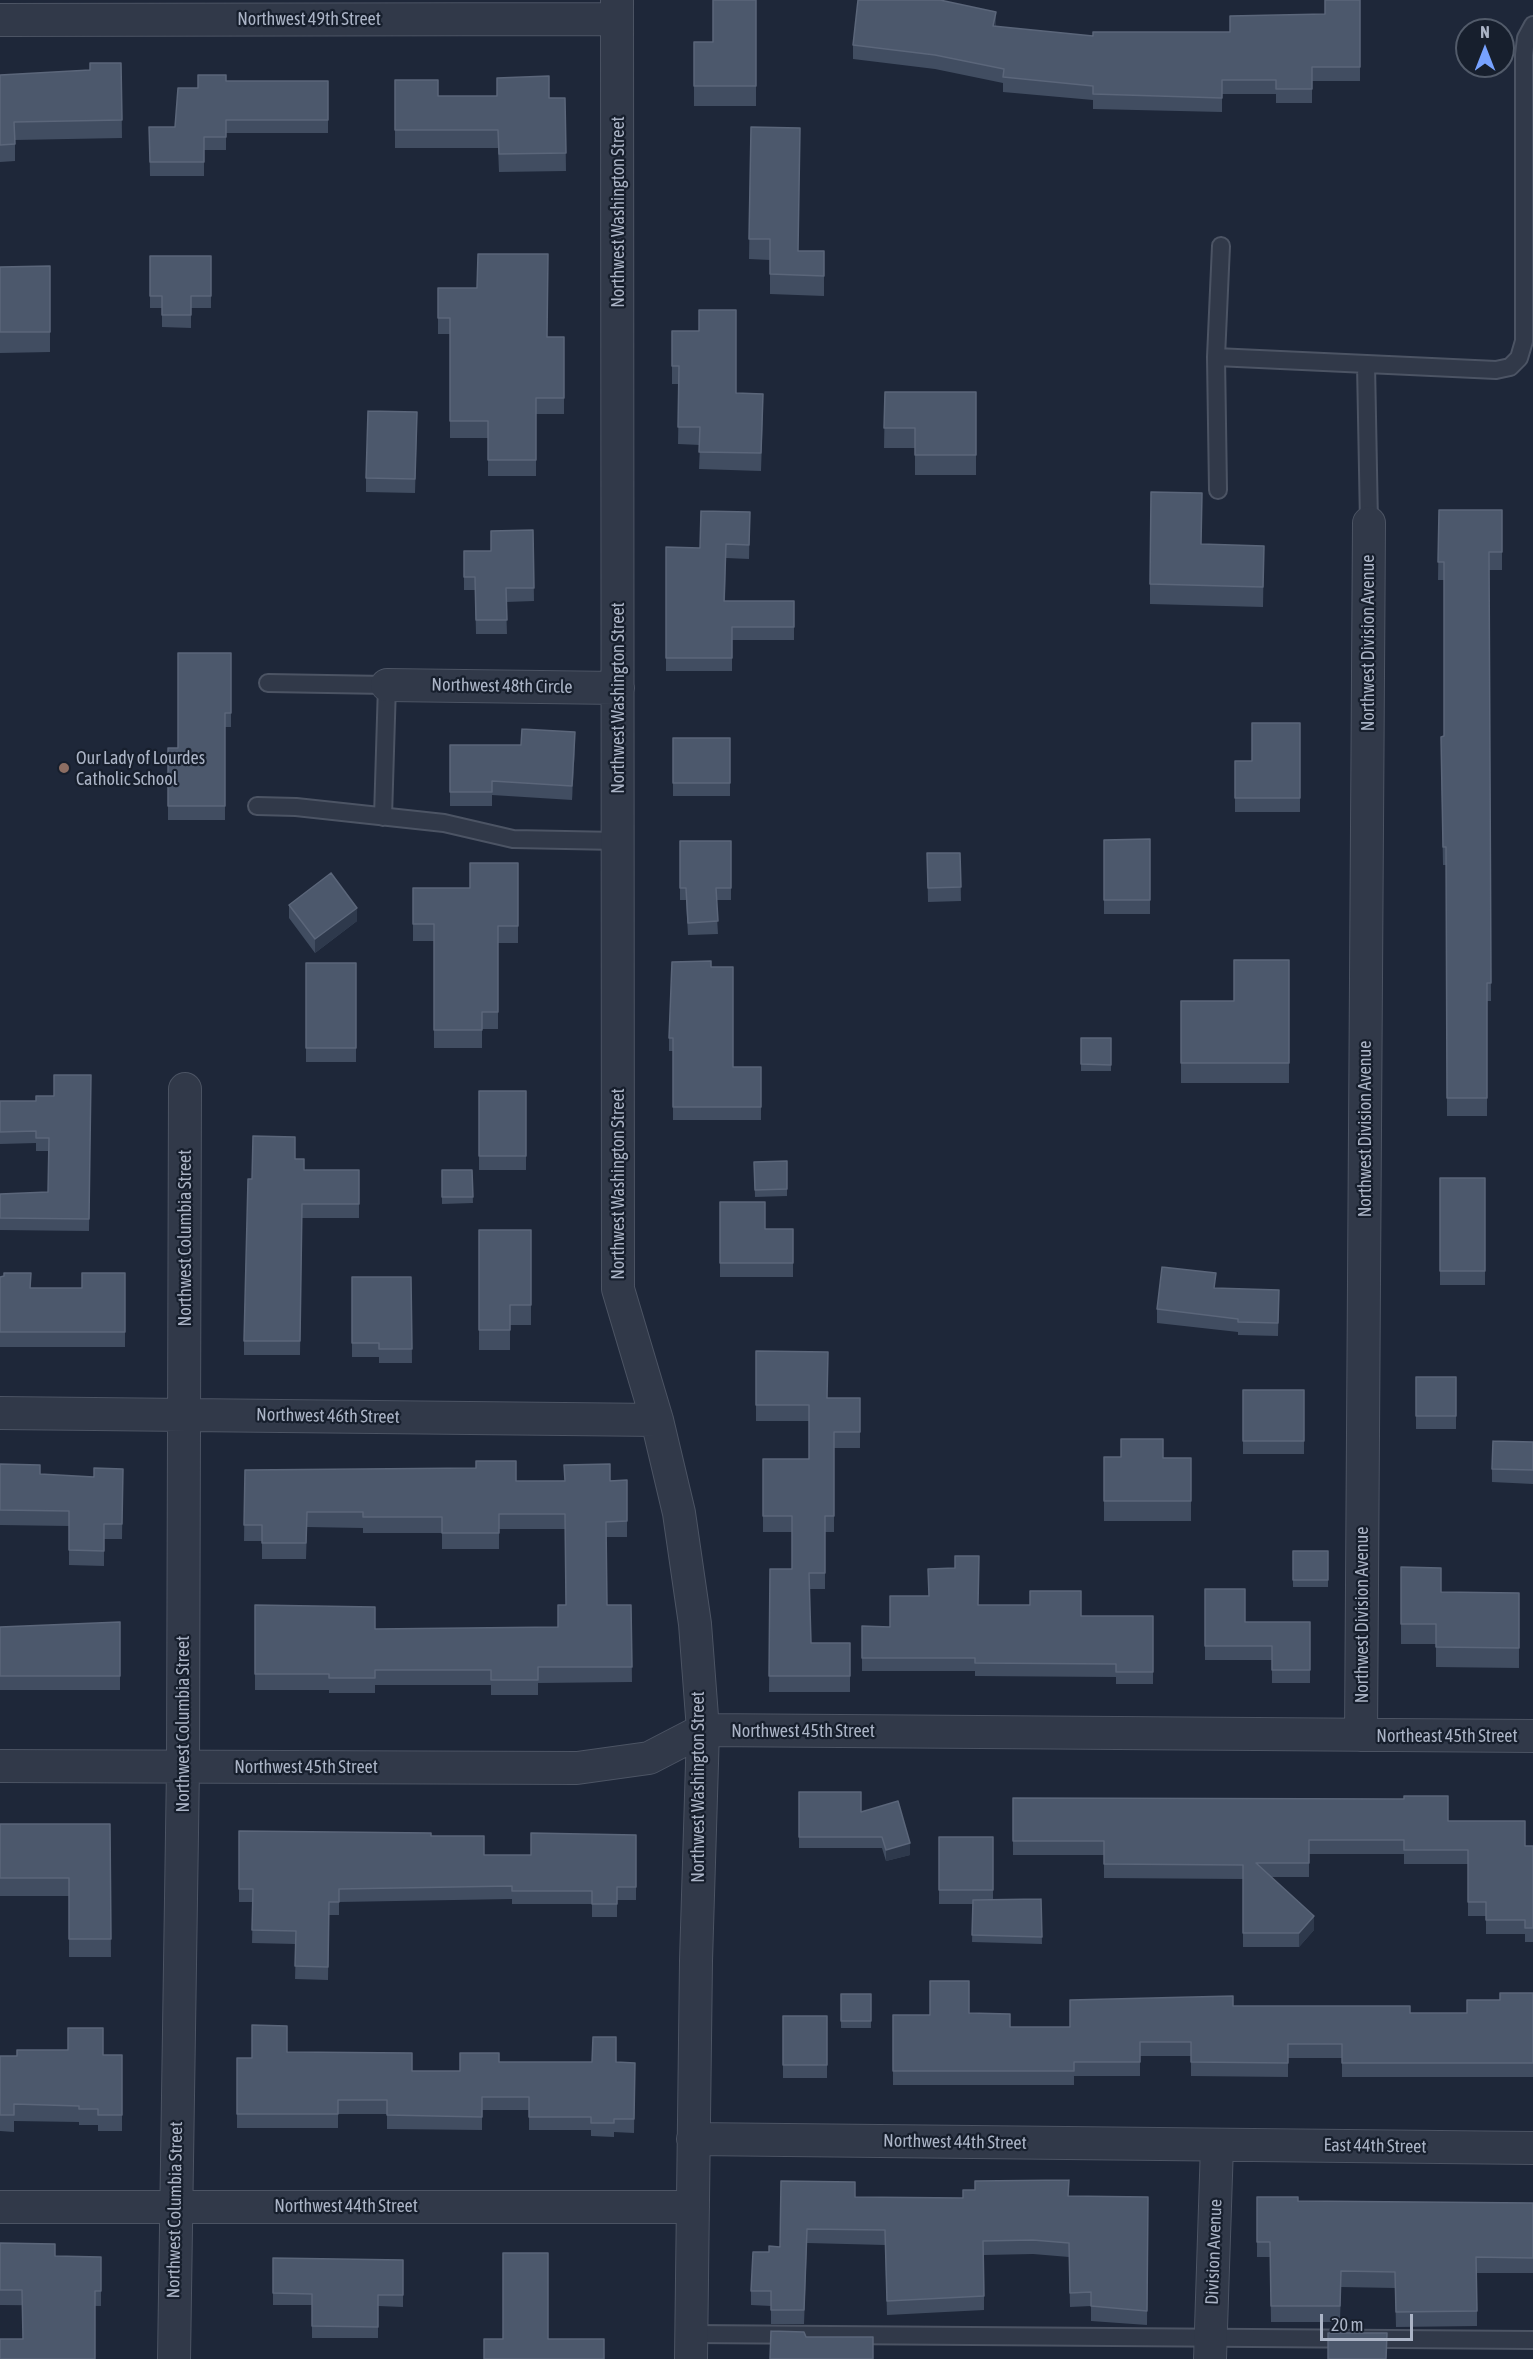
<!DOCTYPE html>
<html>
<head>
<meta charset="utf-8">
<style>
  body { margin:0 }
  #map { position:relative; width:1533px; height:2359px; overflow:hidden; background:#1e2739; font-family:"Asap Condensed",sans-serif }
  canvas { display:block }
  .north { position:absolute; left:1455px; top:18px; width:60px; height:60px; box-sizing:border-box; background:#171f2d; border:2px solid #525b6a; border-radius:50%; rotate:0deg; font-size:16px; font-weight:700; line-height:24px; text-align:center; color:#abb4c6 }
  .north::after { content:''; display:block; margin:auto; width:21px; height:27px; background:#77a2ff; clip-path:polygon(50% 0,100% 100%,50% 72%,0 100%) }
  .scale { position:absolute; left:1320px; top:2314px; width:93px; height:27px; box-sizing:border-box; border:3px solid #abb4c6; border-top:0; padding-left:8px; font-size:18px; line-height:21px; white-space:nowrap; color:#abb4c6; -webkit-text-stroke:4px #171f2d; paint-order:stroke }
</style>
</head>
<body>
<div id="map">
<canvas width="1533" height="2359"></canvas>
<div class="north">N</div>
<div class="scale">20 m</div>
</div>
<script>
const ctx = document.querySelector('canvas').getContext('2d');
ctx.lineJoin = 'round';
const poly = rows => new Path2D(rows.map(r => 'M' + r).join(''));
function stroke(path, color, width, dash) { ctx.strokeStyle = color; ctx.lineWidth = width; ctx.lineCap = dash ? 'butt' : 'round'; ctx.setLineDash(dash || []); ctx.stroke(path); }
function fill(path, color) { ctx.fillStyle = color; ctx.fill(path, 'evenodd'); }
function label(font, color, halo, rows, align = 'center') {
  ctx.font = font + ' "Asap Condensed",sans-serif'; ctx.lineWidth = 4.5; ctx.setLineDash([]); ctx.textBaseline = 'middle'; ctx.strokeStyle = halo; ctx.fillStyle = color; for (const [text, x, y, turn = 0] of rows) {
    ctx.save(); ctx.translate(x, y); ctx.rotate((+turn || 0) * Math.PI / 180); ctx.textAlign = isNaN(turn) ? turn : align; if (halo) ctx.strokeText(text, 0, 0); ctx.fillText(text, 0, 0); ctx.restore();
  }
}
const service = poly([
  [1216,357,1496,370,1510,367,1519,358,1524,341,1524,55,1526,38,1533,25],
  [1366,364,1369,523],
  [1218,490,1216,357,1221,246],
  [268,683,387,685,383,817],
  [257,806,296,807,444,823,513,839,618,841],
  [691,2334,1533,2340]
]);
const minor = poly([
  [617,0,618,1289,657,1420,679,1513,695,1624,703,1730,696,1961,691,2359],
  [0,20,617,19],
  [387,685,618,688],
  [0,1413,657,1420],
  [1361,1735,1369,523],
  [0,1766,577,1768,649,1758,703,1730,1533,1736],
  [693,2139,1533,2148],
  [0,2207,693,2207],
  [174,2359,183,1767,185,1089],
  [1210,2359,1217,2145]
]);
const wall = poly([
  [756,0,756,106,694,106,694,42,713,42],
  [1360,0,1360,81,1312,81,1312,103,1276,103,1276,94,1222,94,1222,112,1093,109,1093,100,1003,92,1003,83,935,69,853,59,853,45,996,27,1093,36,1230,32,1325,14],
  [121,63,122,138,15,140,15,161,0,162,0,75,90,70],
  [395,80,438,96,565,98,566,171,499,172,498,148,395,148],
  [226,81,328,81,328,133,226,133,226,150,204,150,204,176,150,176,149,127,175,127,198,88],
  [751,127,798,251,824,251,824,296,770,294,770,260,749,259],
  [150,256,211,256,211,308,191,308,191,328,162,327,162,308,150,308],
  [50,266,50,352,0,353,0,267],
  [438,288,547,337,564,337,564,414,536,414,536,476,488,476,488,438,450,438,450,334,438,334],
  [672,331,736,393,763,411,761,471,699,469,700,445,678,444,679,384,672,384],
  [885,392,976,392,976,475,915,475,915,448,884,448],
  [417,425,415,493,366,492,366,478],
  [1439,510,1502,510,1502,570,1489,570,1491,1001,1487,1001,1487,1116,1447,1116,1446,865,1443,865,1441,755,1444,736,1444,580,1438,580],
  [750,512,749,559,726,558,725,601,794,601,794,640,732,640,732,671,666,671,666,547,700,548],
  [1202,513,1201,544,1264,546,1263,607,1150,604,1150,584],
  [533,530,534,601,506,602,507,634,476,634,475,590,464,590,464,551,491,551],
  [231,653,231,727,225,727,225,820,168,820,168,748,178,748],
  [1300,723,1300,812,1235,812,1235,761,1252,761],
  [673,738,730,738,730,796,673,796],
  [450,745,575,746,572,800,492,795,492,806,450,806],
  [1150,839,1150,914,1104,914,1104,840],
  [680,841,731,841,731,900,716,900,718,934,688,935,686,900,680,900],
  [927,853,960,853,961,901,928,902],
  [518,863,518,943,498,943,498,1029,482,1029,482,1048,434,1048,434,941,413,941,413,888,470,888],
  [289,905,357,921,315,953,289,918],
  [1289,960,1289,1083,1181,1083,1181,1001,1234,1001],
  [306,963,356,963,356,1062,306,1062],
  [711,967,733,1067,761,1067,761,1120,673,1120,673,1051,669,1051,669,1038],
  [1081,1038,1111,1038,1111,1071,1081,1071],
  [91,1075,89,1231,0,1230,0,1194,48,1192,49,1151,36,1151,36,1143,0,1144,0,1101,36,1101,54,1096],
  [479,1091,526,1091,526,1170,479,1170],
  [295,1159,304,1170,359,1170,359,1218,302,1218,300,1355,244,1355,244,1341],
  [787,1161,787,1196,755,1197,754,1162],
  [442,1170,472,1170,473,1203,442,1204],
  [1440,1178,1485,1178,1485,1285,1440,1285],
  [720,1202,765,1229,793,1229,793,1277,720,1277],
  [479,1230,531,1230,531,1325,510,1325,510,1350,479,1350],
  [125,1273,125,1347,0,1347,0,1277,4,1276,31,1288,82,1288],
  [352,1277,411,1277,412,1363,379,1363,379,1357,352,1357],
  [1216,1288,1279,1290,1278,1336,1238,1335,1238,1332,1157,1323,1157,1309],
  [756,1351,827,1398,860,1398,860,1448,834,1448,834,1532,825,1532,825,1589,809,1589,811,1643,850,1643,850,1692,769,1692,770,1569,792,1569,792,1532,763,1532,763,1459,809,1459,809,1421,756,1421],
  [1416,1377,1456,1377,1456,1429,1416,1429],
  [1243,1390,1304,1390,1304,1454,1243,1454],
  [1533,1442,1533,1484,1492,1482,1492,1469],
  [1104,1457,1191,1458,1191,1521,1104,1521],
  [0,1464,40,1474,94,1477,123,1469,122,1539,104,1539,104,1566,69,1565,69,1526,0,1525],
  [245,1470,516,1481,627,1480,627,1537,606,1537,607,1605,631,1605,632,1682,538,1683,538,1695,491,1695,491,1685,375,1685,375,1693,329,1693,329,1690,255,1690,255,1605,375,1629,558,1627,566,1605,565,1529,499,1529,499,1549,442,1549,442,1533,363,1533,363,1528,307,1527,306,1559,262,1559,262,1541,244,1541],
  [1293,1551,1328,1551,1328,1587,1293,1587],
  [1401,1567,1441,1592,1519,1593,1519,1668,1436,1667,1436,1644,1401,1644],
  [1205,1589,1245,1622,1310,1622,1310,1683,1272,1683,1272,1660,1205,1660],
  [979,1605,1081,1616,1153,1616,1153,1684,1116,1684,1116,1677,975,1676,975,1671,862,1671,862,1626,890,1627],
  [120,1622,120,1690,0,1690,0,1627],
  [799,1792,861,1812,910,1855,886,1861,882,1848,799,1848],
  [1013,1798,1448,1821,1525,1846,1533,1846,1533,1942,1525,1942,1525,1934,1486,1934,1486,1916,1468,1916,1468,1864,1404,1864,1404,1854,1309,1854,1309,1877,1271,1877,1314,1930,1299,1947,1243,1947,1243,1879,1104,1878,1104,1855,1013,1855],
  [0,1824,110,1824,111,1957,69,1957,69,1896,0,1896],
  [239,1831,431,1836,484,1855,531,1855,636,1835,636,1900,617,1900,617,1917,592,1917,592,1904,512,1904,512,1899,339,1902,339,1915,329,1915,328,1980,295,1979,296,1944,252,1943,253,1902,239,1902],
  [939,1837,993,1837,993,1900,1041,1899,1042,1944,972,1942,973,1904,939,1904],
  [1533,1993,1533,2077,1342,2077,1342,2058,1288,2058,1288,2077,1191,2076,1191,2056,1140,2056,1140,2076,1074,2076,1074,2085,893,2085,893,2015,930,2015,969,2013,1010,2027,1070,2027,1233,2006,1410,2013,1467,2013,1500,2000],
  [841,1994,871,1994,871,2028,841,2028],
  [783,2016,827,2016,827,2078,783,2078],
  [287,2052,412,2071,460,2071,499,2062,635,2063,634,2133,614,2132,614,2137,591,2136,591,2130,529,2130,529,2110,482,2110,482,2130,387,2129,387,2114,338,2114,338,2128,237,2128,237,2058,252,2058],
  [122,2055,122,2131,98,2131,98,2125,79,2125,79,2122,14,2121,14,2132,0,2131,0,2056],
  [1069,2196,1148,2197,1147,2325,1091,2321,1091,2306,1070,2307,1069,2257,1033,2254,984,2255,984,2310,887,2315,885,2245,807,2243,804,2324,771,2324,771,2306,751,2305,751,2291,769,2252,780,2247,855,2197,963,2198],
  [1257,2197,1298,2201,1533,2203,1533,2273,1477,2273,1477,2326,1396,2327,1395,2288,1341,2287,1340,2322,1271,2322,1270,2257,1257,2257],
  [0,2243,55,2256,101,2257,101,2306,0,2305],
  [273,2258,403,2260,403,2307,378,2306,378,2338,312,2338,312,2305,273,2305]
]);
const shadedWall = poly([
  [996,12,996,26,993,41,993,26],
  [575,732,575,746,572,800,572,786],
  [357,908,357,921,315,953,315,939],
  [910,1843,910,1855,886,1861,886,1850],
  [1314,1916,1314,1930,1299,1947,1299,1933]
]);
const building = poly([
  [713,0,756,0,756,86,694,86,694,42,713,42,713,0],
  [858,0,940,0,996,12,993,26,1093,36,1093,32,1230,32,1230,16,1325,14,1325,0,1360,0,1360,67,1312,67,1312,89,1276,89,1276,80,1222,80,1222,98,1093,94,1093,86,1003,77,1004,69,935,55,853,45,858,0],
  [90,63,121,63,122,120,14,122,15,144,0,145,0,75,90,70,90,63],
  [198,75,226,75,226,81,328,81,328,120,226,120,226,137,204,137,204,162,150,162,149,127,175,127,178,88,198,88,198,75],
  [549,76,549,98,565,98,566,153,499,154,498,130,395,130,395,80,438,80,438,96,497,96,497,78,549,76],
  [751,127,800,128,798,251,824,251,824,276,770,274,770,239,749,239,751,127],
  [478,254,548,254,547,337,564,337,564,398,536,398,536,460,488,460,488,421,450,421,450,318,438,318,438,288,477,288,478,254],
  [150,256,211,256,211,296,191,296,191,315,162,315,162,296,150,296,150,256],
  [50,266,50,332,0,332,0,267,50,266],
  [699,310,736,310,736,393,763,394,761,453,699,452,700,427,678,427,679,366,672,366,672,331,699,331,699,310],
  [885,392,976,392,976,455,915,455,915,428,884,428,885,392],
  [368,411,417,412,415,479,366,478,368,411],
  [1151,492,1202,493,1201,544,1264,546,1263,587,1150,584,1151,492],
  [1439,510,1502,510,1502,552,1489,552,1491,983,1487,983,1487,1098,1447,1098,1446,847,1443,847,1441,737,1444,736,1444,562,1438,562,1439,510],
  [701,511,750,512,749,545,726,544,724,601,794,601,794,627,732,627,732,658,666,658,666,547,700,548,701,511],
  [533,530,534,588,506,588,507,620,476,620,475,577,464,577,464,551,491,551,491,531,533,530],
  [178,653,231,653,231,713,225,713,225,806,168,806,168,748,178,748,178,653],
  [1252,723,1300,723,1300,798,1235,798,1235,761,1252,761,1252,723],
  [522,729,575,732,572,786,492,781,492,792,450,792,450,745,521,745,522,729],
  [673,738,730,738,730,783,673,783,673,738],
  [1150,839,1150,900,1104,900,1104,840,1150,839],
  [680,841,731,841,731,888,716,888,718,921,688,923,686,888,680,888,680,841],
  [927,853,960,853,961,887,928,888,927,853],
  [470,863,518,863,518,926,498,926,498,1012,482,1012,482,1030,434,1030,434,924,413,924,413,888,470,888,470,863],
  [331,873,357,908,315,939,289,905,331,873],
  [1234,960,1289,960,1289,1063,1181,1063,1181,1001,1234,1001,1234,960],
  [711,961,711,967,733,967,733,1067,761,1067,761,1107,673,1107,673,1038,669,1038,672,962,711,961],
  [306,963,356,963,356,1048,306,1048,306,963],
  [1081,1038,1111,1038,1111,1065,1081,1064,1081,1038],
  [54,1075,91,1075,89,1219,0,1218,0,1194,48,1192,49,1138,36,1138,36,1131,0,1132,0,1101,36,1101,36,1096,54,1096,54,1075],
  [479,1091,526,1091,526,1156,479,1156,479,1091],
  [253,1136,295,1137,295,1159,304,1159,304,1170,359,1170,359,1204,302,1204,300,1341,244,1341,248,1179,252,1179,253,1136],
  [787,1161,787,1189,755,1190,754,1162,787,1161],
  [442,1170,472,1170,473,1197,442,1197,442,1170],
  [1440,1178,1485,1178,1485,1271,1440,1271,1440,1178],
  [720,1202,765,1202,765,1229,793,1229,793,1263,720,1263,720,1202],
  [479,1230,531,1230,531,1305,510,1305,510,1330,479,1330,479,1230],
  [1162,1267,1216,1273,1214,1288,1279,1290,1278,1323,1238,1322,1238,1319,1157,1309,1162,1267],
  [4,1273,31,1273,30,1288,82,1288,82,1273,125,1273,125,1332,0,1332,0,1277,4,1276,4,1273],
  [352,1277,411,1277,412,1349,379,1349,379,1343,352,1343,352,1277],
  [756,1351,828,1352,827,1398,860,1398,860,1432,834,1432,834,1516,825,1516,825,1573,809,1573,811,1643,850,1643,850,1676,769,1676,770,1569,792,1569,792,1516,763,1516,763,1459,809,1459,809,1405,756,1405,756,1351],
  [1416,1377,1456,1377,1456,1416,1416,1416,1416,1377],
  [1243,1390,1304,1390,1304,1441,1243,1441,1243,1390],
  [1121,1439,1163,1439,1163,1458,1191,1458,1191,1501,1104,1501,1104,1457,1121,1457,1121,1439],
  [1493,1441,1533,1442,1533,1470,1492,1469,1493,1441],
  [476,1461,516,1461,516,1481,565,1481,564,1465,610,1464,610,1481,627,1480,627,1521,606,1522,607,1605,631,1605,632,1667,538,1667,538,1680,491,1680,491,1670,375,1670,375,1678,329,1678,329,1674,255,1674,255,1605,375,1607,375,1629,558,1627,558,1605,566,1605,565,1514,499,1514,499,1533,442,1533,442,1517,363,1517,363,1512,307,1512,306,1543,262,1543,262,1525,244,1525,245,1470,476,1468,476,1461],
  [0,1464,40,1465,40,1474,94,1477,94,1468,123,1469,122,1524,104,1524,104,1551,69,1550,69,1511,0,1510,0,1464],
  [1293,1551,1328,1551,1328,1580,1293,1580,1293,1551],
  [955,1556,979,1556,978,1605,1030,1605,1030,1591,1081,1591,1081,1616,1153,1616,1153,1672,1116,1672,1116,1664,975,1663,975,1658,862,1658,862,1626,890,1627,890,1596,929,1596,928,1569,955,1568,955,1556],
  [1401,1567,1441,1568,1441,1592,1519,1593,1519,1648,1436,1647,1436,1624,1401,1624,1401,1567],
  [1205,1589,1245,1589,1245,1622,1310,1622,1310,1670,1272,1670,1272,1646,1205,1646,1205,1589],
  [120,1622,120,1676,0,1676,0,1627,120,1622],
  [799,1792,861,1792,861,1812,898,1801,910,1843,886,1850,882,1837,799,1837,799,1792],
  [1404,1796,1448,1796,1448,1821,1525,1821,1525,1846,1533,1846,1533,1928,1525,1928,1525,1920,1486,1920,1486,1902,1468,1902,1468,1850,1404,1850,1404,1840,1309,1840,1309,1863,1256,1863,1314,1916,1299,1933,1243,1933,1243,1865,1104,1864,1104,1841,1013,1841,1013,1798,1404,1799,1404,1796],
  [0,1824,110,1824,111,1939,69,1939,69,1878,0,1878,0,1824],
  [239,1831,431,1833,431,1836,484,1836,484,1855,531,1855,531,1833,636,1835,636,1887,617,1887,617,1904,592,1904,592,1891,512,1891,512,1886,339,1889,339,1902,329,1902,328,1967,295,1966,296,1931,252,1930,253,1889,239,1889,239,1831],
  [939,1837,993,1837,993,1890,939,1890,939,1837],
  [1041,1899,1042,1937,972,1935,973,1900,1041,1899],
  [930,1981,969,1981,969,2013,1010,2014,1010,2027,1070,2027,1070,2000,1233,1996,1233,2006,1410,2006,1410,2013,1467,2013,1467,2000,1500,2000,1500,1993,1533,1993,1533,2063,1342,2063,1342,2044,1288,2044,1288,2063,1191,2062,1191,2042,1140,2042,1140,2062,1074,2062,1074,2071,893,2071,893,2015,930,2015,930,1981],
  [841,1994,871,1994,871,2021,841,2021,841,1994],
  [783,2016,827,2016,827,2065,783,2065,783,2016],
  [252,2025,287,2026,287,2052,412,2053,412,2071,460,2071,460,2053,499,2053,499,2062,592,2062,593,2037,616,2037,616,2062,635,2063,634,2119,614,2119,614,2123,591,2123,591,2117,529,2117,529,2097,482,2097,482,2117,387,2115,387,2100,338,2100,338,2114,237,2114,237,2058,252,2058,252,2025],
  [68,2028,103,2028,103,2055,122,2055,122,2115,98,2115,98,2109,79,2109,79,2106,14,2104,14,2115,0,2115,0,2056,17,2056,17,2050,68,2050,68,2028],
  [1069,2180,1068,2196,1148,2197,1147,2311,1091,2306,1091,2292,1070,2293,1069,2243,1033,2240,983,2241,984,2296,887,2301,885,2230,807,2229,804,2310,771,2310,771,2291,751,2291,753,2252,769,2252,769,2246,780,2247,781,2181,855,2182,855,2197,963,2198,963,2190,975,2190,975,2181,1069,2180],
  [1257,2197,1298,2197,1298,2201,1533,2203,1533,2258,1476,2257,1477,2311,1396,2312,1395,2272,1341,2271,1340,2306,1271,2306,1270,2242,1257,2242,1257,2197],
  [0,2243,55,2244,55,2256,101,2257,101,2291,95,2291,95,2359,0,2359,0,2339,23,2339,22,2290,0,2290,0,2243],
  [503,2253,548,2253,548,2339,604,2339,604,2359,484,2359,484,2339,503,2339,503,2253],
  [273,2258,403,2260,403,2295,378,2295,378,2327,312,2326,312,2294,273,2293,273,2258],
  [771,2331,804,2332,806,2337,873,2337,873,2359,770,2359,771,2331],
  [1328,2333,1387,2333,1386,2359,1328,2359,1328,2333]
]);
const markers = [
  [64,768,6,"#8d6e63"]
];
const streetNames = [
  ["Northwest 49th Street",309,19],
  ["Northwest Washington Street",618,212,-90],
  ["Northwest Division Avenue",1368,643,-90],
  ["Northwest 48th Circle",502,686,1],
  ["Northwest Washington Street",618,698,-90],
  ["Northwest Division Avenue",1365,1129,-90],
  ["Northwest Washington Street",618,1184,-90],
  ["Northwest Columbia Street",185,1238,-90],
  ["Northwest 46th Street",328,1416,1],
  ["Northwest Division Avenue",1362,1615,-90],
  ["Northwest Columbia Street",183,1724,-90],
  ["Northwest 45th Street",803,1731],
  ["Northeast 45th Street",1447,1736],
  ["Northwest 45th Street",306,1767],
  ["Northwest Washington Street",698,1787,-90],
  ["Northwest 44th Street",955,2142,1],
  ["East 44th Street",1375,2146,1],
  ["Northwest 44th Street",346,2206],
  ["Northwest Columbia Street",175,2210,-89],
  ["Division Avenue",1214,2252,-88]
];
const poiNames = [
  ["Our Lady of Lourdes",76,758],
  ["Catholic School",76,779]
];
stroke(service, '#4c5464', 20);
stroke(minor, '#4c5464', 34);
stroke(service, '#313949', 16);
stroke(minor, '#313949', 32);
fill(wall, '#414d61');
fill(shadedWall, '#2e394c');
fill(building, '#4c586c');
stroke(building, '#5b667a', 1.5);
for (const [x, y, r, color] of markers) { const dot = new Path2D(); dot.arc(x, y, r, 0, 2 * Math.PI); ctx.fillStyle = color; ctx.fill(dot); stroke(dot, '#171f2d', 2); }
label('18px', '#abb4c6', '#171f2d', streetNames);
label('18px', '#abb4c6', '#171f2d', poiNames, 'left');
</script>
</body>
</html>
